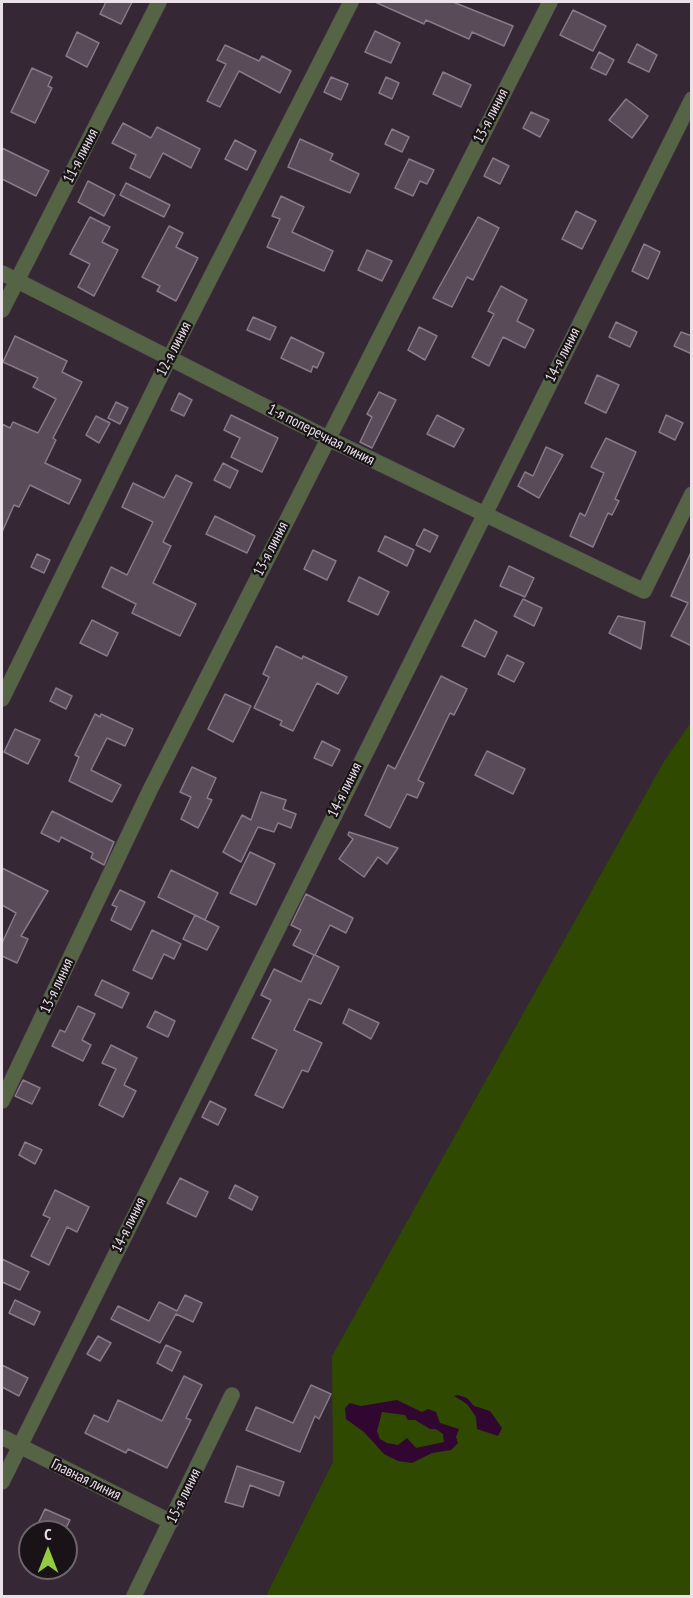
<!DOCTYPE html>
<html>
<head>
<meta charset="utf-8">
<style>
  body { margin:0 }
  #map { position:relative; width:693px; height:1598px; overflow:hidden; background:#352734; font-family:"PT Sans Narrow",sans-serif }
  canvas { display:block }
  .frame { position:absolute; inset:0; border:3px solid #eae1e9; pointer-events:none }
  .north { position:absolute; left:18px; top:1520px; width:60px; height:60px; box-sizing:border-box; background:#191318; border:2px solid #6d656c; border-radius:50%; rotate:0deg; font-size:16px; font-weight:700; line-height:24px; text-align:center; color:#eae1e9 }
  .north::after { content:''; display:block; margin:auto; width:21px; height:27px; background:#93cd3d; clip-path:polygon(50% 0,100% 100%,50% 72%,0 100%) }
</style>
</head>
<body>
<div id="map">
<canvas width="693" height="1598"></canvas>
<div class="frame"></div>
<div class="north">С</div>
</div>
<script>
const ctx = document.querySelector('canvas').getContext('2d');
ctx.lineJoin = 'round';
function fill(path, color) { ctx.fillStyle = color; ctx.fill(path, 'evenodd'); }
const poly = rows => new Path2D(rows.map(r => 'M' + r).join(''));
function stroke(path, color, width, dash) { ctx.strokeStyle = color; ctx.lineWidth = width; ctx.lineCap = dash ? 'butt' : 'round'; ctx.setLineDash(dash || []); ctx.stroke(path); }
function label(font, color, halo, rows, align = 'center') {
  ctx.font = font + ' "PT Sans Narrow",sans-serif'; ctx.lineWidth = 4.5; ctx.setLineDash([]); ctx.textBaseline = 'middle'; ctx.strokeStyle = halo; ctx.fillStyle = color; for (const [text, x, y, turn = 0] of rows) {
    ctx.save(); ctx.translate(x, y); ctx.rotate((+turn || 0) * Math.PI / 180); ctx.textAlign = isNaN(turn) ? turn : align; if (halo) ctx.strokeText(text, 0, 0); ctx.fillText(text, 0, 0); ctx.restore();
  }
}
const green = poly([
  [691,722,691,1596,266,1596,333,1462,332,1356,663,763]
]);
const water = poly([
  [458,1395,467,1398,474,1406,490,1411,502,1428,498,1436,477,1429,476,1417,467,1404,454,1396],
  [397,1400,422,1412,428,1409,436,1412,440,1423,459,1429,456,1437,458,1443,451,1450,432,1453,412,1463,398,1461,384,1454,364,1432,346,1419,345,1408,350,1403,361,1406],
  [382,1412,405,1415,408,1420,415,1420,430,1429,436,1429,443,1434,444,1442,416,1448,407,1438,398,1445,387,1443,380,1439,377,1431]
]);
const building = poly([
  [106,2,132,2,121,24,100,14,106,2],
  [375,2,453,2,513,26,504,46,472,32,469,39,426,20,424,24,375,2],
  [573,10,606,26,593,51,560,35,573,10],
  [375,31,400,43,391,63,365,52,375,31],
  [77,32,99,43,87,67,66,56,77,32],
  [637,44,657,55,649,72,628,62,637,44],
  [225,45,259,61,262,56,291,71,280,93,239,71,220,107,207,101,226,64,217,60,225,45],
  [599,52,614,60,606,75,591,68,599,52],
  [32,68,52,77,48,86,52,88,35,123,11,112,32,68],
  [443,72,471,85,461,107,433,94,443,72],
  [331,77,348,84,341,100,324,92,331,77],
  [386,77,399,83,392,99,379,93,386,77],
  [626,99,648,116,632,138,609,120,626,99],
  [531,112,549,120,540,137,523,128,531,112],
  [123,123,151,138,157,127,200,149,191,168,163,153,150,178,130,168,136,155,112,143,123,123],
  [392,129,409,137,402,152,385,144,392,129],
  [300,139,333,154,330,160,359,174,350,193,288,167,300,139],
  [235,140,256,151,247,170,225,159,235,140],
  [2,148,49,171,36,196,2,179,2,148],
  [493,158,509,166,500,184,484,176,493,158],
  [409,159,434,170,427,184,420,181,413,196,395,188,409,159],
  [88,181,115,195,104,216,78,202,88,181],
  [126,183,170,205,164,217,120,195,126,183],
  [281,196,304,207,292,232,333,251,324,271,267,247,280,219,272,216,281,196],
  [576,211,596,221,582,249,562,239,576,211],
  [90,217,110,227,102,242,118,250,94,296,78,287,90,264,70,254,90,217],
  [478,217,499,228,473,280,467,277,452,307,433,298,478,217],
  [169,226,183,233,176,247,198,258,176,301,157,291,160,286,142,277,169,226],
  [644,244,660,252,648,279,632,271,644,244],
  [367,250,392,261,382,281,358,270,367,250],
  [501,286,527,300,517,321,534,330,525,348,503,337,489,366,472,357,494,314,488,311,501,286],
  [253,317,276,327,270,340,247,330,253,317],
  [616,322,637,332,630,347,609,337,616,322],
  [419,327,437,336,425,360,408,350,419,327],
  [681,332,692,336,692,354,674,346,681,332],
  [15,336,67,361,62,372,82,382,53,438,56,440,45,463,81,480,69,504,30,485,19,507,14,505,2,532,2,424,10,428,13,422,38,433,56,399,33,387,38,378,3,362,15,336],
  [291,337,324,353,317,368,313,366,311,372,281,358,291,337],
  [597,375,619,385,606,413,585,403,597,375],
  [379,392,396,400,372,448,360,442,372,417,367,414,379,392],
  [179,393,192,400,184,416,171,410,179,393],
  [116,402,128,408,120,424,108,418,116,402],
  [231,415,278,438,262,472,231,457,240,438,224,430,231,415],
  [437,415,464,429,454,447,427,434,437,415],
  [666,415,683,423,675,440,659,432,666,415],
  [96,416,110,423,99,443,86,435,96,416],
  [606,438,636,452,615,499,619,501,612,515,608,513,593,547,570,536,580,513,585,516,604,473,591,467,606,438],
  [546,447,563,455,539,498,518,486,525,472,533,476,546,447],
  [223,463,238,471,230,488,214,480,223,463],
  [176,475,192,483,163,542,171,546,153,583,196,604,180,636,132,613,136,604,102,587,111,567,127,575,153,522,122,507,133,483,164,498,176,475],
  [215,516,255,536,247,553,206,534,215,516],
  [424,529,438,536,430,552,416,545,424,529],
  [385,536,414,550,407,566,378,551,385,536],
  [313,550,336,561,327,580,304,569,313,550],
  [692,550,692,646,671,636,688,603,671,596,692,550],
  [37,554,50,560,44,573,31,567,37,554],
  [509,566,534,578,525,597,500,586,509,566],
  [359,577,389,592,378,615,348,601,359,577],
  [523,599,542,608,534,626,514,616,523,599],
  [618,616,645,622,641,649,609,633,618,616],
  [92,620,118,633,107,656,80,643,92,620],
  [475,620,497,632,485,657,462,646,475,620],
  [276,646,302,659,303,656,347,677,338,694,317,683,293,731,280,725,282,721,254,708,269,677,263,674,276,646],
  [507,655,524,663,514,682,498,674,507,655],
  [441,676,467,689,454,715,450,713,418,780,424,783,417,798,407,794,390,828,365,815,388,765,395,769,441,676],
  [56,688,72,696,66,709,50,701,56,688],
  [225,694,251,706,233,742,208,729,225,694],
  [95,714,100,717,101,714,133,729,125,746,107,738,91,770,121,785,112,802,69,781,79,757,75,755,95,714],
  [15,729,40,740,28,764,4,752,15,729],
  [322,741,340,750,332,766,314,758,322,741],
  [487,751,525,769,513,794,475,775,487,751],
  [192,767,216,778,207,798,212,800,198,828,181,819,191,797,180,792,192,767],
  [261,792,286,800,283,809,296,814,291,828,278,823,274,832,258,827,241,862,223,852,242,815,251,820,261,792],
  [52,811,114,842,104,865,91,858,93,853,61,837,59,842,41,833,52,811],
  [349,832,374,840,398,848,387,864,378,857,364,877,339,859,353,839,348,835,349,832],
  [250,852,275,864,256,905,230,893,250,852],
  [2,868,48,891,21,936,28,939,17,963,2,956,2,943,16,913,2,905,2,868],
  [171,870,218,893,205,920,158,897,171,870],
  [120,890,145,902,131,930,111,920,117,907,112,905,120,890],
  [306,894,353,918,346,933,330,925,315,955,339,967,321,1004,309,999,294,1030,322,1043,308,1072,302,1070,283,1108,255,1095,277,1050,252,1038,271,1000,261,995,274,969,301,982,314,955,293,945,301,930,291,925,306,894],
  [195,915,219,927,207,950,183,939,195,915],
  [152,930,181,944,174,959,164,954,152,979,133,970,152,930],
  [102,980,129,993,122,1008,95,995,102,980],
  [78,1006,95,1014,82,1040,91,1045,83,1061,52,1046,60,1030,65,1032,78,1006],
  [349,1009,379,1023,371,1039,343,1023,349,1009],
  [155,1011,175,1021,168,1037,147,1027,155,1011],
  [111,1045,137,1058,124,1085,136,1091,123,1117,99,1105,116,1069,102,1063,111,1045],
  [23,1080,40,1088,32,1104,15,1096,23,1080],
  [210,1101,226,1109,218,1125,202,1117,210,1101],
  [25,1142,42,1150,35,1164,19,1155,25,1142],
  [180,1178,208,1192,196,1217,167,1203,180,1178],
  [235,1185,258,1197,252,1210,229,1198,235,1185],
  [55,1190,89,1207,77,1232,67,1227,49,1265,31,1256,50,1218,43,1215,55,1190],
  [2,1259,29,1272,20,1290,2,1282,2,1259],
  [185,1295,202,1303,193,1322,176,1314,160,1343,111,1319,118,1306,149,1321,159,1302,177,1311,185,1295],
  [15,1300,40,1312,34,1325,9,1313,15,1300],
  [98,1336,111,1343,100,1361,87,1354,98,1336],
  [166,1345,181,1352,172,1371,157,1363,166,1345],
  [2,1365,28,1378,19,1396,2,1387,2,1365],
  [184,1376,202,1385,186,1418,191,1420,167,1468,128,1449,126,1453,85,1433,94,1415,108,1422,118,1400,162,1421,184,1376],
  [311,1385,331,1394,319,1419,315,1416,300,1452,246,1430,256,1407,293,1423,311,1385],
  [237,1466,284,1482,279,1496,250,1485,243,1507,225,1502,237,1466],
  [45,1509,70,1520,64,1532,34,1532,45,1509]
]);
const minor = poly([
  [2,273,327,438,644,591,692,494],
  [2,310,159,2],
  [2,699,170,357,351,2],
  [2,1101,150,790,550,2],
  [2,1437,171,1522],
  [2,1482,692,99],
  [134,1596,232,1395]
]);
const streetNames = [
  ["13-я линия",491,116,-63],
  ["11-я линия",81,156,-63],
  ["12-я линия",174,349,-63],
  ["14-я линия",563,355,-63],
  ["1-я поперечная линия",321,435,27],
  ["13-я линия",271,549,-63],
  ["14-я линия",345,790,-64],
  ["13-я линия",57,986,-65],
  ["14-я линия",129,1225,-64],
  ["Главная линия",86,1480,26],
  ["15-я линия",184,1496,-64]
];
fill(green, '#2f4900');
fill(water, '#310630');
fill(building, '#5a4b59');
stroke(building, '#8a7a89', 1.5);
stroke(minor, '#524551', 16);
stroke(minor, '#556445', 15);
label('15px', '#eae1e9', '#191318', streetNames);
</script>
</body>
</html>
